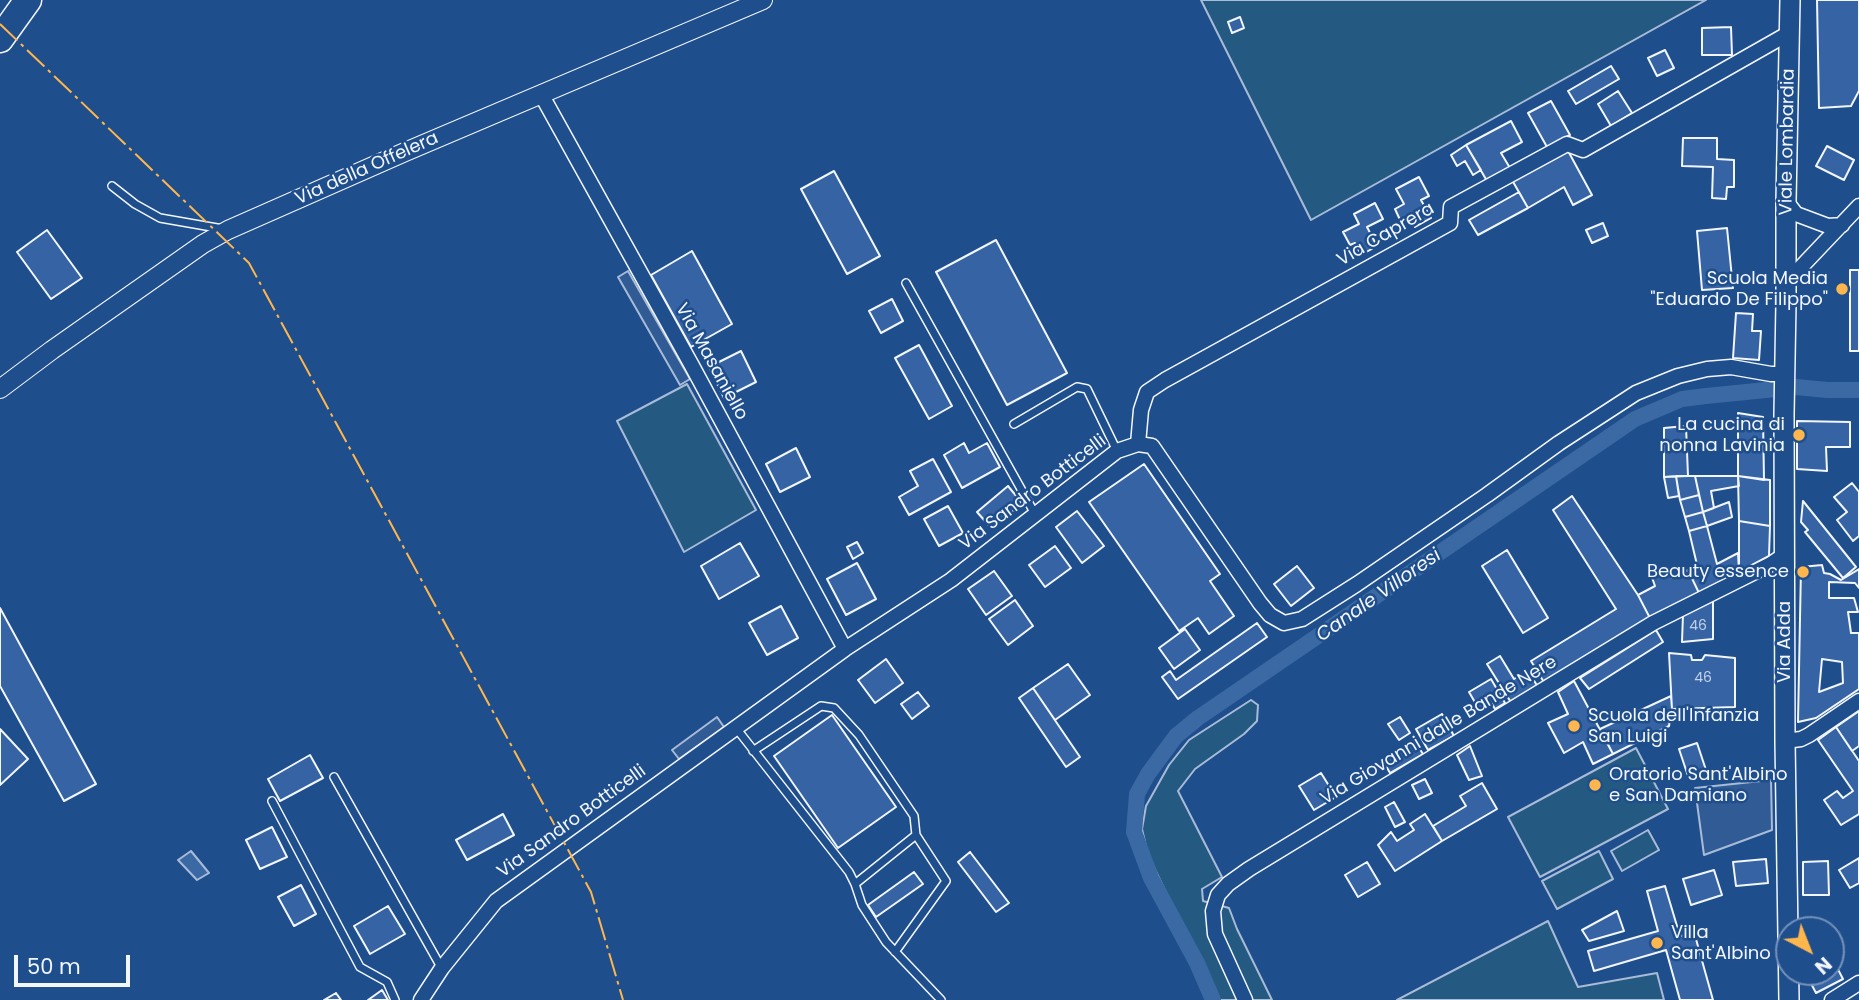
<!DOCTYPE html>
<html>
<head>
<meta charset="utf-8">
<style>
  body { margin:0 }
  #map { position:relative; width:1859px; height:1000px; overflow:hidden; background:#1f4e8c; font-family:Poppins,sans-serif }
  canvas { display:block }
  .north { position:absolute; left:1775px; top:916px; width:70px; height:70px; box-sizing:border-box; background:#1f4e8c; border:2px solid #7391ba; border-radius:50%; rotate:138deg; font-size:19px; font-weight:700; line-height:28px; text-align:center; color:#f2f6ff }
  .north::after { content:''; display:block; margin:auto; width:24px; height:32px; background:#ffb74d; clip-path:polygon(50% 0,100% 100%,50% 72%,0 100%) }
  .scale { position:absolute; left:14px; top:955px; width:116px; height:32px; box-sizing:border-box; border:4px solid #f2f6ff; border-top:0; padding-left:9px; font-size:21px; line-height:24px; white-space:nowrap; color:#f2f6ff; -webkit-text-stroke:5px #1f4e8c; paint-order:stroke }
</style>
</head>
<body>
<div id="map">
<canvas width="1859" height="1000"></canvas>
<div class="north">N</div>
<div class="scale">50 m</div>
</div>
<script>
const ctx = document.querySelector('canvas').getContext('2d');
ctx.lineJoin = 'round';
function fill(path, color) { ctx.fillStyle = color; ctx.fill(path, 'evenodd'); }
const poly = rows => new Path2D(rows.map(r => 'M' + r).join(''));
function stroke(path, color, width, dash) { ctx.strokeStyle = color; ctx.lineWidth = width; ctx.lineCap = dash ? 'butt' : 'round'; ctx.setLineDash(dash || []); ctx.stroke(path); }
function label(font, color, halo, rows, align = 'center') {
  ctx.font = font + ' Poppins,sans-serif'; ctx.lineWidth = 5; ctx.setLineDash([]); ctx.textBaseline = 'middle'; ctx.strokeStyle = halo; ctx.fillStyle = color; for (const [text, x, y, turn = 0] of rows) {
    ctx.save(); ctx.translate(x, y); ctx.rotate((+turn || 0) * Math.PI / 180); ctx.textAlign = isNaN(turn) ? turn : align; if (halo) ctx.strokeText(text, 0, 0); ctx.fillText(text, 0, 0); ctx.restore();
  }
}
const green = poly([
  [1201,0,1706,0,1311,220,1201,0],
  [687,384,756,510,684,552,617,421,687,384],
  [1251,700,1258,705,1257,721,1244,734,1195,769,1178,791,1222,877,1202,889,1203,901,1229,908,1237,929,1272,1000,1218,1000,1148,855,1142,829,1146,806,1169,765,1189,740,1251,700],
  [1636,748,1668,809,1540,877,1508,817,1636,748],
  [1648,830,1659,850,1622,871,1611,851,1648,830],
  [1599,851,1613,879,1557,909,1542,881,1599,851],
  [1548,921,1578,987,1657,973,1664,1000,1397,1000,1548,921]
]);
const parking = poly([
  [628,271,690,379,680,385,618,277,628,271],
  [717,717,724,727,679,759,672,750,717,717],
  [1771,780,1772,830,1704,855,1695,788,1771,780]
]);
const water = poly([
  [191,851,209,873,197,880,178,860,191,851]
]);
const canal = poly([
  [1213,1000,1197,963,1151,878,1134,832,1137,794,1148,774,1176,736,1198,718,1635,419,1682,399,1706,396,1796,387,1827,390,1859,390]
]);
const building = poly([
  [1817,0,1859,0,1859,91,1851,106,1819,108,1817,0],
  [1240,17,1244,28,1232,33,1228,22,1240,17],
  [1731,27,1732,55,1702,55,1702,28,1731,27],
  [1665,50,1674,68,1657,76,1648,58,1665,50],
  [1611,66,1619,79,1576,104,1568,91,1611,66],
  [1618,91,1632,113,1611,126,1598,104,1618,91],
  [1551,101,1570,135,1547,147,1528,113,1551,101],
  [1511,121,1522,142,1501,153,1510,168,1487,181,1466,145,1511,121],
  [1683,138,1717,138,1717,159,1734,160,1734,187,1727,187,1726,199,1712,198,1713,167,1682,166,1683,138],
  [1466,145,1481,170,1473,175,1465,161,1457,166,1451,155,1466,145],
  [1827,146,1854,160,1844,180,1816,166,1827,146],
  [1567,149,1592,195,1573,205,1564,187,1528,208,1512,180,1567,149],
  [834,171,880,256,847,274,801,189,834,171],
  [1419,177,1429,196,1421,200,1431,218,1415,227,1410,217,1401,222,1395,209,1404,204,1396,189,1419,177],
  [1519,192,1528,208,1478,235,1469,220,1519,192],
  [1375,203,1383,219,1367,227,1377,246,1361,255,1355,243,1350,245,1343,232,1359,224,1354,214,1375,203],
  [1603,223,1608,236,1592,243,1586,230,1603,223],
  [1727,228,1733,288,1702,290,1697,231,1727,228],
  [47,230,82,278,51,299,17,252,47,230],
  [996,240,1067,373,1007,405,936,272,996,240],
  [692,251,732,324,691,347,651,275,692,251],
  [1850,270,1859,270,1859,351,1850,351,1850,270],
  [892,299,903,321,881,333,869,311,892,299],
  [1736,313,1753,314,1752,331,1761,331,1759,360,1733,358,1736,313],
  [919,345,952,406,929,419,895,358,919,345],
  [741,351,756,382,724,398,709,367,741,351],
  [1738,413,1763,417,1764,480,1738,476,1738,413],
  [1797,421,1850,422,1850,447,1826,447,1827,471,1797,469,1797,421],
  [1686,426,1688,476,1664,477,1664,428,1686,426],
  [964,443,969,453,987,443,1000,467,962,488,944,455,964,443],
  [796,448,810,477,780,492,766,464,796,448],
  [933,459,951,492,909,515,899,497,918,486,910,471,933,459],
  [1144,464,1220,574,1210,581,1234,616,1209,634,1198,618,1179,631,1089,502,1144,464],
  [1676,476,1679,496,1668,498,1664,477,1676,476],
  [1676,476,1695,476,1699,495,1680,500,1676,476],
  [1695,476,1738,476,1739,486,1711,491,1714,508,1703,512,1695,476],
  [1738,476,1770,480,1770,526,1739,521,1738,476],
  [1852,483,1859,492,1859,536,1853,541,1837,520,1847,512,1834,497,1852,483],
  [1008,486,1022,503,992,529,977,512,1008,486],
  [1699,495,1703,512,1685,517,1680,500,1699,495],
  [1572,496,1638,595,1651,620,1545,684,1531,661,1616,609,1553,510,1572,496],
  [1803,501,1856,567,1843,578,1805,532,1808,530,1801,522,1803,501],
  [1729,502,1732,517,1707,526,1703,512,1729,502],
  [948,506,963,533,939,546,924,519,948,506],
  [1077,511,1104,546,1082,563,1056,527,1077,511],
  [1703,512,1707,526,1689,531,1685,517,1703,512],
  [1739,521,1770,526,1769,556,1739,572,1739,521],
  [1707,526,1717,564,1738,553,1739,572,1699,593,1688,570,1698,569,1689,531,1707,526],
  [857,542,863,553,853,559,847,547,857,542],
  [740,543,759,576,719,599,701,566,740,543],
  [1055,546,1071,568,1045,587,1029,565,1055,546],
  [1507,550,1548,618,1523,633,1482,566,1507,550],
  [857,563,876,599,846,615,827,579,857,563],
  [1822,565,1824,573,1830,574,1841,580,1859,569,1859,588,1855,583,1829,582,1829,598,1854,598,1858,612,1848,612,1851,633,1859,633,1859,689,1816,718,1798,722,1801,567,1822,565],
  [1822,659,1842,662,1843,683,1819,692,1822,659],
  [1297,566,1314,588,1291,606,1274,584,1297,566],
  [1662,567,1672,578,1688,570,1699,593,1651,620,1638,595,1655,586,1651,575,1662,567],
  [994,571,1012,596,986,615,968,589,994,571],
  [1015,600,1033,626,1008,645,989,619,1015,600],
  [1713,601,1713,639,1682,642,1683,614,1713,601],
  [781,606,798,638,767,655,749,623,781,606],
  [0,608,96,784,64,801,0,686,0,608],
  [1257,623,1267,637,1178,699,1162,677,1170,671,1176,680,1257,623],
  [1185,629,1200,650,1174,669,1159,648,1185,629],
  [1656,630,1663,642,1589,689,1580,678,1656,630],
  [1669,653,1691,655,1692,660,1702,660,1705,655,1735,658,1735,707,1672,709,1669,653],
  [1500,656,1514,679,1528,671,1538,687,1512,704,1487,664,1500,656],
  [886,659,903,683,875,703,858,680,886,659],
  [1068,664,1090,695,1055,720,1033,688,1068,664],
  [1491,679,1505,703,1495,709,1492,704,1480,711,1469,692,1491,679],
  [1574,681,1613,754,1593,764,1583,742,1564,753,1548,723,1568,714,1558,692,1574,681],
  [1033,688,1080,757,1066,767,1019,698,1033,688],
  [918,692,929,706,912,719,901,704,918,692],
  [1671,696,1672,709,1669,726,1613,754,1600,729,1671,696],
  [1859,711,1859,746,1852,751,1836,727,1859,711],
  [1442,714,1454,736,1428,750,1416,729,1442,714],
  [832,715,896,807,838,848,774,756,832,715],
  [1400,717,1410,733,1399,740,1388,724,1400,717],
  [1836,727,1859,761,1859,814,1841,825,1824,800,1837,791,1843,798,1853,791,1818,740,1836,727],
  [0,729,28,759,0,785,0,729],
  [1414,740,1423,754,1390,773,1382,759,1414,740],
  [1697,743,1706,770,1688,776,1679,749,1697,743],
  [1470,746,1482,776,1469,780,1457,755,1470,746],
  [310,755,323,778,280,801,268,779,310,755],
  [1321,773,1336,797,1314,810,1299,786,1321,773],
  [1425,779,1432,793,1419,799,1412,785,1425,779],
  [1482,783,1497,809,1442,841,1433,826,1466,806,1460,796,1482,783],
  [1394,802,1405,822,1395,827,1385,807,1394,802],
  [503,814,514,835,467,860,456,840,503,814],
  [1425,814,1442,841,1395,871,1378,845,1391,832,1397,841,1414,830,1410,824,1425,814],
  [272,827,287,857,260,869,246,840,272,827],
  [970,852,1009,903,996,912,958,862,970,852],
  [1859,858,1859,883,1850,888,1839,870,1859,858],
  [1766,859,1768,883,1736,886,1733,862,1766,859],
  [1828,861,1829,895,1803,895,1803,862,1828,861],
  [1367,862,1380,884,1358,897,1345,875,1367,862],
  [1714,870,1722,895,1691,905,1683,879,1714,870],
  [914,872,923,884,876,917,868,905,914,872],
  [301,885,316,914,294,926,278,897,301,885],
  [1665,886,1680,936,1694,932,1713,1000,1680,1000,1666,950,1594,971,1588,951,1658,931,1647,891,1665,886],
  [388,906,405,934,370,954,354,926,388,906],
  [1617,911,1624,931,1589,941,1582,930,1617,911],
  [1832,958,1843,979,1816,993,1805,972,1831,972,1832,958],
  [382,990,388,1000,368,1000,382,990],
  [336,993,341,1000,324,1000,336,993]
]);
const service = poly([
  [112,186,135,204,160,218,223,229],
  [906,283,1035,514],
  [1014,424,1077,387,1087,389,1117,451],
  [736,728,849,872,855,884,862,905,886,942,941,1000],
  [753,751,821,706,834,708,859,735,914,816,916,835,855,884],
  [334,777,441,967],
  [272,801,360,967,387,982,395,1000],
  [895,952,946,881,916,835]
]);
const minor = poly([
  [541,94,691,364,845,649],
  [1786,201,1796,214,1828,226,1842,225],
  [1785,284,1859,206],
  [1138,444,1141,410,1147,392,1165,380,1450,223,1451,207,1567,144,1583,150,1791,32],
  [1785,741,1801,739,1809,735,1859,701],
  [421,1000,442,968,496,901,845,649,951,580,1117,451,1138,444,1152,446,1260,603,1270,615,1284,623,1302,619,1357,584,1487,495,1559,443,1636,393,1678,376,1707,369,1731,367,1771,374,1784,374],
  [1245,1000,1215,934,1213,911,1218,895,1228,884,1249,869,1653,623,1771,564,1784,555],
  [1832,1000,1859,983]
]);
const tertiary = poly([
  [0,389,52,350,203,244,228,230,405,152,763,0]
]);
const secondary = poly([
  [1789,1000,1785,741,1784,414,1786,303,1786,201,1790,0]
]);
const motorway = poly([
  [0,39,28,0]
]);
const power = poly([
  [0,24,249,263,591,892,623,1000]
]);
const markers = [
  [1842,289,7,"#ffb74d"],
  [1799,435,7,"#ffb74d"],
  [1803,572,7,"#ffb74d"],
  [1574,726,7,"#ffb74d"],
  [1595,785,7,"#ffb74d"],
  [1657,943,7,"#ffb74d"]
];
const numberNames = [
  ["46",1698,626],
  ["46",1703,678]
];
const streetNames = [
  ["Viale Lombardia",1788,142,-89],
  ["Via della Offelera",367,169,-24],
  ["Via Caprera",1386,235,-30],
  ["Via Masaniello",711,362,61],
  ["Via Sandro Botticelli",1033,493,-37],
  ["Via Adda",1785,642,-90],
  ["Via Giovanni dalle Bande Nere",1439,731,-31],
  ["Via Sandro Botticelli",572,822,-36]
];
const poiNames = [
  ["Scuola Media",1828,279],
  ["\"Eduardo De Filippo\"",1828,300],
  ["La cucina di",1785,425],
  ["nonna Lavinia",1785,446],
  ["Beauty essence",1789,572],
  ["Scuola dell'Infanzia",1588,716,"left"],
  ["San Luigi",1588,737,"left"],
  ["Oratorio Sant'Albino",1609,775,"left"],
  ["e San Damiano",1609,796,"left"],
  ["Villa",1671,933,"left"],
  ["Sant'Albino",1671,954,"left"]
];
const waterNames = [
  ["Canale Villoresi",1379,596,-35]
];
fill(green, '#245a82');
stroke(green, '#a8bbd7', 2);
fill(parking, '#305b95');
stroke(parking, '#a8bbd7', 2);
fill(water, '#3b69a3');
stroke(water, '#a8bbd7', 2);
stroke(canal, '#3b69a3', 16);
fill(building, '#3563a3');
stroke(building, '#f2f6ff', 2);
stroke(service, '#f2f6ff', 10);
stroke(minor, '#f2f6ff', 17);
stroke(tertiary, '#f2f6ff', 20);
stroke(secondary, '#f2f6ff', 22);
stroke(motorway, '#f2f6ff', 29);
stroke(service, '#1f4e8c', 7);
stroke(minor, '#1f4e8c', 14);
stroke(tertiary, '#1f4e8c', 18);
stroke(secondary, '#1f4e8c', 19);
stroke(motorway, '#1f4e8c', 26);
stroke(power, '#ffb74d', 2, [24, 5, 3.5, 5]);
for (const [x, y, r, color] of markers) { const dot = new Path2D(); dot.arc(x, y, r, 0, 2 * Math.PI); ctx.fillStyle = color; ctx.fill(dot); stroke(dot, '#1f4e8c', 2.5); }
label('14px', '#c3d1e8', null, numberNames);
label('18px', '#f2f6ff', '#1f4e8c', streetNames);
label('18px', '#f2f6ff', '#1f4e8c', poiNames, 'right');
label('italic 19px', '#f2f6ff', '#1f4e8c', waterNames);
</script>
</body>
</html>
